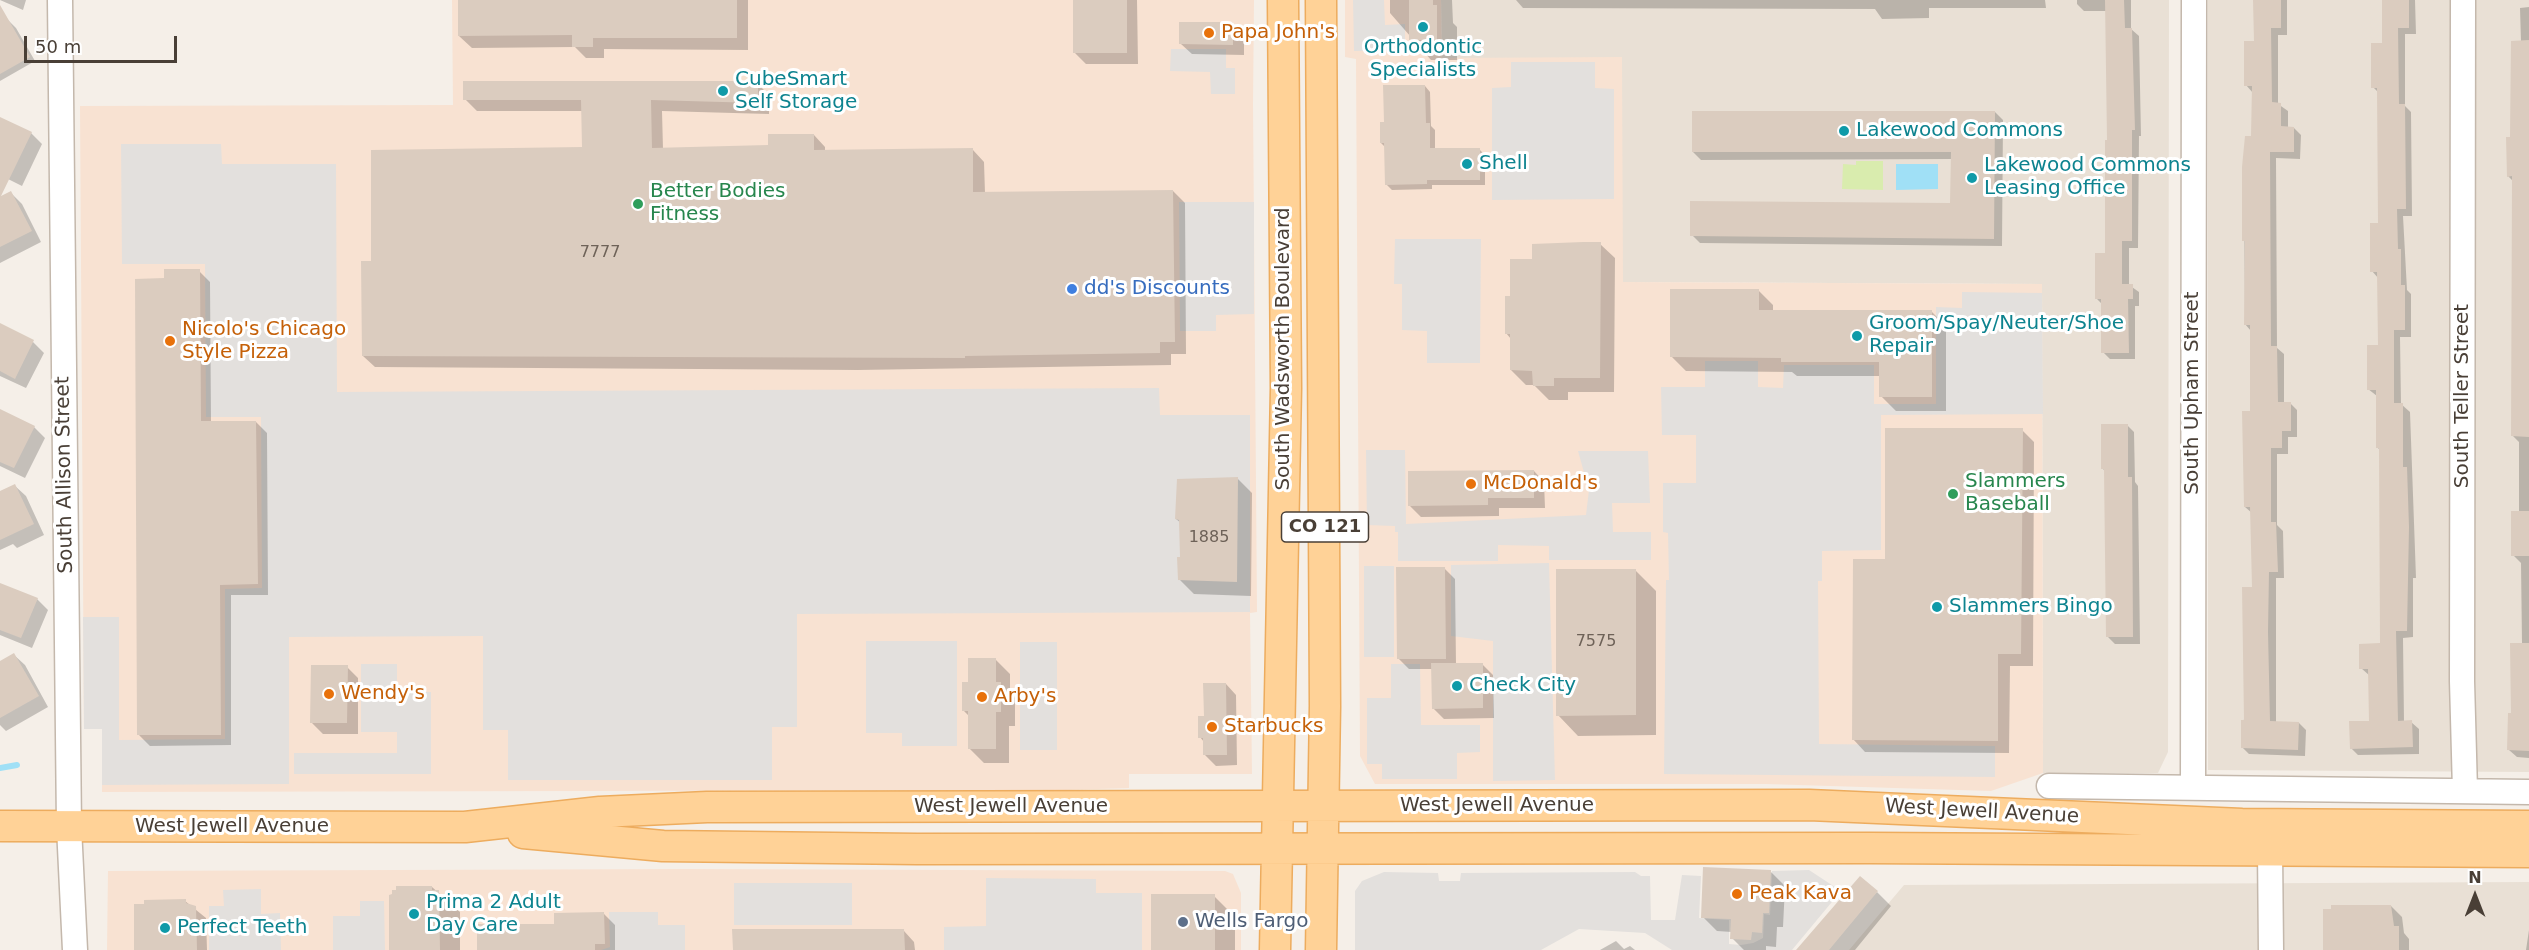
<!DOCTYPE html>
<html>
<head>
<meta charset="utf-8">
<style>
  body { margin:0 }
  #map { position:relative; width:2529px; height:950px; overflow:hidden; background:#f5efe8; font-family:"DejaVu Sans",sans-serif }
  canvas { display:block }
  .north { position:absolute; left:2445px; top:866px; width:60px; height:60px; -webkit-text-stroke:4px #fff; paint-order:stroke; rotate:0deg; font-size:16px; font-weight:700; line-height:24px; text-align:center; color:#493f36 }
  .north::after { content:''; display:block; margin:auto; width:21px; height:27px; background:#493f36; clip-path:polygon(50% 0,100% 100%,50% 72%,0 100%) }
  .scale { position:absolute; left:24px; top:36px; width:153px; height:27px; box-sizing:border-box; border:3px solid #493f36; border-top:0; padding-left:8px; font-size:18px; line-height:21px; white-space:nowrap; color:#493f36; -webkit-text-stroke:4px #fff; paint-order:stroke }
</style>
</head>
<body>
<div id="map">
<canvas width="2529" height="950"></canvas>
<div class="north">N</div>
<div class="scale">50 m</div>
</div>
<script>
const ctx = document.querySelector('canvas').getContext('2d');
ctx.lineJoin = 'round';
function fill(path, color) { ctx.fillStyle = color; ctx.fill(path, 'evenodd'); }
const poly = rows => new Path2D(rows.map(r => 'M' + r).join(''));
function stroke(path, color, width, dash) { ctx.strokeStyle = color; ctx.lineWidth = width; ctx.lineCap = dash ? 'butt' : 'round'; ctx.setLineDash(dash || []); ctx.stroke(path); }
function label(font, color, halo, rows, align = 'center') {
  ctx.font = font + ' "DejaVu Sans",sans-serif'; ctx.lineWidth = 6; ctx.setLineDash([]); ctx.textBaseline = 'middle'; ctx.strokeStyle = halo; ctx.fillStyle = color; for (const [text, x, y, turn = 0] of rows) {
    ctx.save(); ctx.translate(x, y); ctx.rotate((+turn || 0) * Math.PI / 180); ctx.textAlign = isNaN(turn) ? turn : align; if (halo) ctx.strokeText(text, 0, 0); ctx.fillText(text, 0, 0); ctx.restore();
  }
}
const residential = poly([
  [1441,0,2169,0,2168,752,2158,773,2043,773,2042,284,1622,282,1622,58,1442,58],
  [2208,0,2529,0,2529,772,2208,770],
  [2529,882,2529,950,1849,950,1904,885]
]);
const commercial = poly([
  [452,0,1254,0,1253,104,1257,612,1250,613,1252,774,1129,774,1129,788,1067,790,102,792,102,729,84,729,80,106,453,105],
  [1345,0,1441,0,1442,58,1622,57,1623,282,2042,284,2043,773,1991,791,1766,784,1375,784,1360,756,1356,59,1345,57],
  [687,869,1225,871,1233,874,1241,893,1241,950,107,950,108,871]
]);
const green = poly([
  [1856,161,1883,161,1883,190,1842,189,1843,164,1856,165]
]);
const parking = poly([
  [1353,0,1384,0,1385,25,1405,24,1405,50,1354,51],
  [1171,49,1226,49,1226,68,1235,68,1235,94,1211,94,1210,72,1170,71],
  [1511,62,1595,62,1595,88,1614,89,1614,199,1492,200,1492,88,1511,87],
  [121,144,221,144,222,164,336,164,337,392,1159,388,1160,415,1250,415,1250,612,797,614,797,727,772,727,772,780,508,780,508,730,483,730,483,636,289,637,289,784,102,785,102,729,84,729,83,617,119,617,119,740,225,739,225,589,262,588,261,417,206,417,205,264,122,264],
  [1179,202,1254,202,1254,314,1216,315,1216,331,1180,331],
  [1395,239,1481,239,1480,363,1427,363,1427,331,1402,330,1402,284,1394,284],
  [1962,292,2042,293,2043,414,1881,415,1881,550,1822,551,1822,581,1818,581,1819,744,1995,746,1995,777,1664,774,1666,580,1669,580,1668,533,1663,532,1663,483,1696,483,1696,435,1662,435,1661,387,1705,387,1705,361,1758,361,1758,387,1783,388,1784,365,1874,365,1874,404,1936,404,1936,307,1962,308],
  [1366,450,1405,450,1406,524,1586,515,1589,490,1578,451,1648,451,1650,503,1612,503,1613,532,1651,532,1651,560,1549,560,1549,546,1498,545,1498,561,1398,561,1398,532,1395,532,1395,526,1367,525],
  [1549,563,1555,780,1493,781,1493,641,1451,636,1451,565],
  [1364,566,1394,566,1394,657,1364,657],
  [866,641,957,641,957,746,902,746,902,733,866,733],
  [1020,642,1057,642,1057,750,1020,750],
  [361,664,397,664,397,692,431,692,431,774,294,774,294,753,397,753,397,732,361,732],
  [1391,664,1420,664,1421,725,1480,725,1480,752,1457,753,1457,779,1382,779,1382,764,1367,764,1367,698,1391,698],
  [1809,870,1841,891,1792,950,1672,950,1645,933,1579,929,1541,950,1355,950,1355,891,1362,881,1384,872,1438,873,1439,881,1460,881,1461,873,1635,872,1641,876,1650,876,1651,920,1675,920,1682,875,1701,876,1699,918,1729,920,1729,944,1741,945,1753,943,1763,938,1764,914,1770,915,1772,871],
  [986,878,1096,879,1096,893,1142,893,1142,950,944,950,944,927,986,926],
  [734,883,852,883,852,925,734,925],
  [261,889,261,914,280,913,281,950,209,950,209,906,224,906,223,890],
  [360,901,384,901,385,950,333,950,333,916,360,916],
  [609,912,658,912,658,925,685,925,685,950,601,950,610,947]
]);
const water = poly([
  [1896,164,1938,164,1938,189,1896,190]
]);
const shadow = poly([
  [0,0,26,0,23,10],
  [459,0,748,0,748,50,604,49,604,58,586,58,575,47,472,48,459,36],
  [1074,0,1137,0,1138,64,1086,64,1075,53],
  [1390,0,1452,0,1453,23,1457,27,1457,60,1431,60,1390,13],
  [2045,0,2046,8,1929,8,1929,18,1882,19,1875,9,1523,8,1516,0],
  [2077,0,2131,0,2131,29,2139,36,2141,136,2139,136,2138,248,2129,248,2129,285,2139,292,2139,306,2135,306,2135,359,2110,359,2103,352,2103,305,2097,299,2106,255,2109,142,2106,11,2084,11,2077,4],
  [2255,0,2287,0,2287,35,2278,35,2278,104,2288,111,2288,128,2294,128,2301,135,2300,159,2276,158,2277,348,2284,354,2284,403,2290,403,2297,410,2297,437,2288,437,2288,454,2277,454,2277,525,2283,531,2284,578,2276,578,2276,722,2299,723,2306,730,2305,756,2249,754,2242,747,2253,589,2252,513,2245,507,2251,413,2251,331,2245,324,2244,167,2252,137,2253,93,2246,85,2255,42],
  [2383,0,2415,0,2416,34,2405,34,2405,106,2411,112,2412,216,2403,216,2407,290,2411,294,2411,337,2400,337,2401,404,2410,412,2416,578,2413,578,2413,637,2403,638,2404,722,2411,722,2419,729,2419,754,2358,755,2351,748,2371,722,2370,676,2361,668,2381,645,2381,451,2377,447,2377,396,2368,389,2379,347,2379,279,2372,271,2380,224,2379,93,2373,87,2384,45],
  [2529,7,2529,758,2517,757,2509,750,2522,644,2521,563,2513,555,2519,512,2519,442,2513,436,2513,181,2508,176,2521,42,2520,8],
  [5,17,16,28,35,61,0,81,0,20],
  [1233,24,1244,35,1244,55,1192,54,1181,44],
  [757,83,769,95,769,114,662,111,663,149,769,146,814,135,825,147,825,151,973,150,984,162,985,193,1173,191,1185,203,1186,354,1171,354,1171,365,858,370,375,367,363,356,373,262,583,149,583,111,477,111,465,99],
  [1425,86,1430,92,1431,126,1435,130,1435,149,1479,149,1485,155,1485,185,1432,185,1432,189,1392,190,1386,184,1385,147,1381,143,1385,124],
  [1995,112,2003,120,2002,246,1700,243,1692,235,1952,204,1953,159,1701,160,1693,152],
  [0,119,31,133,42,144,22,186,0,175],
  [11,193,22,204,41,242,0,263,0,198],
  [1600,244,1615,258,1614,392,1568,392,1568,400,1549,400,1534,385,1526,385,1511,370,1511,339,1506,333,1512,297,1534,260],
  [199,271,210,282,211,422,256,422,267,433,268,595,231,595,231,745,150,746,139,735,165,280],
  [1758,290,1773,305,1773,312,1932,312,1946,326,1946,411,1896,411,1881,396,1881,376,1797,376,1792,372,1686,371,1672,357],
  [0,325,33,342,44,353,26,388,0,376],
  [0,411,34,427,45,438,25,478,0,466],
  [2127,425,2134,432,2135,482,2138,486,2140,644,2115,644,2108,637,2106,472,2102,468],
  [2022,430,2034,442,2033,666,2010,666,2009,753,1865,752,1853,739,1886,561],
  [1534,471,1544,482,1545,508,1499,508,1499,516,1421,517,1410,506],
  [1237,478,1252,493,1251,596,1194,594,1180,580,1181,523,1176,519],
  [15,486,26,496,44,535,17,548,13,544,0,550,0,493],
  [1444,568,1455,579,1456,665,1482,664,1493,675,1494,718,1444,719,1433,708,1433,669,1409,669,1398,658],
  [1635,570,1656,591,1656,735,1578,736,1558,715],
  [0,585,37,599,48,610,32,648,0,635],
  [14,655,25,665,48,707,6,731,0,725,0,662],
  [996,660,1010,674,1010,692,1015,698,1015,726,1009,726,1009,763,984,763,969,748,969,716,964,711],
  [347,667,358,678,358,734,323,734,312,723],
  [1226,684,1236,695,1237,765,1216,766,1205,755,1204,742,1200,737,1205,717],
  [1770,871,1785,886,1783,927,1777,927,1776,947,1766,946,1766,950,1744,950,1732,938,1732,932,1717,931,1703,917],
  [432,887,460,912,460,950,391,950],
  [1877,892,1891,906,1855,950,1798,950],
  [1214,896,1235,917,1235,950,1153,950],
  [185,901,206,918,207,950,136,950,145,905],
  [2391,906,2402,917,2404,933,2409,939,2409,950,2324,950],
  [604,914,615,925,615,950,479,950,556,925],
  [2529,930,2529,950,2526,950],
  [904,931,914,942,915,950,734,950],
  [1616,941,1624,949,1630,946,1635,950,1600,950]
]);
const stream = poly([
  [0,768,17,765]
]);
const building = poly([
  [458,0,737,0,737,38,593,38,593,47,572,47,572,35,458,36],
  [1073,0,1127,0,1127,53,1073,53],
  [1409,0,1433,0,1433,5,1437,5,1437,40,1409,40],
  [2105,0,2124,0,2125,28,2132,28,2135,130,2132,130,2132,241,2122,241,2122,284,2133,284,2133,299,2128,299,2129,353,2101,353,2101,299,2095,299,2095,253,2105,253,2105,140,2107,140],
  [2253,0,2281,0,2281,28,2271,28,2272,102,2281,103,2281,126,2294,127,2294,152,2270,152,2271,346,2277,346,2278,402,2291,402,2291,431,2282,431,2282,448,2271,448,2271,522,2276,522,2278,572,2269,572,2268,632,2270,721,2299,722,2298,750,2241,748,2241,720,2244,720,2242,587,2252,587,2250,507,2244,507,2242,411,2250,411,2250,325,2244,325,2245,241,2242,241,2242,167,2245,136,2251,136,2252,86,2244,86,2244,41,2254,41],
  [2382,0,2409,0,2409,28,2398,28,2399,104,2405,104,2406,209,2397,209,2398,249,2401,249,2401,285,2405,285,2405,330,2394,330,2394,403,2403,403,2403,467,2407,467,2409,527,2407,631,2396,631,2398,721,2412,720,2413,747,2350,749,2349,721,2369,721,2368,669,2359,669,2359,644,2380,643,2379,448,2376,448,2376,390,2367,390,2367,345,2378,345,2377,272,2370,272,2370,223,2378,223,2377,88,2371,88,2371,43,2382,43],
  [0,5,30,57,0,74],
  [1179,22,1233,22,1233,45,1179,44],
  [2529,40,2529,437,2511,436,2512,176,2507,177,2506,137,2510,137,2511,41],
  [463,81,758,81,758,103,651,100,652,148,768,145,768,134,814,134,814,150,973,148,973,192,1173,190,1175,342,1160,342,1160,353,965,356,965,358,362,356,361,261,371,261,371,150,582,147,581,100,463,100],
  [1383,85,1425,85,1426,123,1430,123,1430,148,1480,148,1480,180,1427,180,1427,184,1385,185,1384,143,1380,143,1380,122,1384,122],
  [1692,111,1995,111,1994,239,1690,236,1690,201,1950,203,1951,152,1692,152],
  [0,117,32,132,1,196,11,191,32,231,0,247],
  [1583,242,1601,242,1600,378,1554,378,1554,386,1533,386,1532,371,1510,370,1510,334,1505,334,1505,296,1510,296,1510,259,1532,259,1532,244],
  [164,269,200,269,201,421,256,421,258,584,220,585,221,735,137,735,135,279,164,278],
  [1670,289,1759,289,1759,310,1932,310,1932,397,1879,397,1879,362,1781,362,1781,358,1670,357],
  [0,323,34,340,15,379,0,371],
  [0,409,35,426,14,468,0,462],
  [2101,424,2128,424,2128,477,2132,477,2133,637,2106,637,2104,469,2101,469],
  [1885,428,2023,428,2021,654,1998,654,1998,741,1852,740,1853,559,1885,559],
  [1534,470,1534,498,1488,498,1488,505,1408,506,1408,471],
  [1238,477,1237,582,1178,580,1177,557,1180,557,1179,520,1175,519,1177,479],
  [15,484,34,524,0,540,0,491],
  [2511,511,2529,511,2529,556,2511,556],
  [1396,567,1445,567,1446,659,1397,659],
  [1556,569,1636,569,1636,715,1556,716],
  [0,583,38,598,21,638,0,630],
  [2510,643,2529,643,2529,751,2507,750,2508,713,2511,713],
  [14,653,39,696,0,718,0,661],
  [968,658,996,658,996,682,1001,682,1001,712,996,712,996,749,968,749,968,711,962,711,962,682,968,682],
  [1431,663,1483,663,1483,708,1432,709],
  [311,665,348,665,347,723,310,723],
  [1203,683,1226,683,1227,755,1203,755,1203,738,1198,738,1198,716,1204,716],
  [1703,867,1771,870,1769,913,1763,913,1762,933,1752,932,1751,940,1730,939,1731,919,1701,918],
  [1860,876,1878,891,1829,950,1796,950],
  [396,886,432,886,432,890,439,890,440,950,389,950,389,895,392,894,392,890,396,890],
  [1151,894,1215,894,1215,950,1151,950],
  [186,899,186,903,196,906,197,950,134,950,134,904,144,904,144,900],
  [2331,905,2391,905,2394,926,2399,926,2399,950,2323,950,2323,909,2331,909],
  [604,912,605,944,595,944,595,950,477,950,477,924,554,924,554,913],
  [732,929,904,929,905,950,733,950]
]);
const minor = poly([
  [60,0,69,827,75,950],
  [2463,0,2462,681,2465,791],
  [2049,786,2529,792],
  [2193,787,2194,0],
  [2270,851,2271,950]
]);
const major = poly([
  [0,826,465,827,600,812,707,807,1809,805,2242,824,2529,826],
  [523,833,663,846,917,849,1869,848,2529,852],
  [1275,950,1286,388,1283,0],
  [1321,950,1325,706,1321,0]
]);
const markers = [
  [1423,27,6,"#0f9aa8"],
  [1209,33,6,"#e8710a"],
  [723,91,6,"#0f9aa8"],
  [1844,131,6,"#0f9aa8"],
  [1467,164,6,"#0f9aa8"],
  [1972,178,6,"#0f9aa8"],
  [638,204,6,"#2e9e5b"],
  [1072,289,6,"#3f7fe0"],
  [1857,336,6,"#0f9aa8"],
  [170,341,6,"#e8710a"],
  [1471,484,6,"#e8710a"],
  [1953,494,6,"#2e9e5b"],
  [1937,607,6,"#0f9aa8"],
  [1457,686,6,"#0f9aa8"],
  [329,694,6,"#e8710a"],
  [982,697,6,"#e8710a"],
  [1212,727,6,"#e8710a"],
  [1737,894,6,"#e8710a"],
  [414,914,6,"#0f9aa8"],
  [1183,922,6,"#5c6f8a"],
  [165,928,6,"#0f9aa8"]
];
const numberNames = [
  ["7777",600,253],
  ["1885",1209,538],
  ["7575",1596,642]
];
const shields = [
  [1325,527,87]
];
const shieldNames = [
  ["CO 121",1325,527]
];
const foodNames = [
  ["Papa John's",1221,33],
  ["Nicolo's Chicago",182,330],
  ["Style Pizza",182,353],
  ["McDonald's",1483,484],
  ["Wendy's",341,694],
  ["Arby's",994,697],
  ["Starbucks",1224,727],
  ["Peak Kava",1749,894]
];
const cultureNames = [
  ["Orthodontic",1423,48,"center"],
  ["Specialists",1423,71,"center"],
  ["CubeSmart",735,80],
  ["Self Storage",735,103],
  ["Lakewood Commons",1856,131],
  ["Shell",1479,164],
  ["Lakewood Commons",1984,166],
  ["Leasing Office",1984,189],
  ["Groom/Spay/Neuter/Shoe",1869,324],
  ["Repair",1869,347],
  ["Slammers Bingo",1949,607],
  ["Check City",1469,686],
  ["Prima 2 Adult",426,903],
  ["Day Care",426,926],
  ["Perfect Teeth",177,928]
];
const leisureNames = [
  ["Better Bodies",650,192],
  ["Fitness",650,215],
  ["Slammers",1965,482],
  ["Baseball",1965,505]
];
const shopNames = [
  ["dd's Discounts",1084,289]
];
const streetNames = [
  ["South Wadsworth Boulevard",1284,349,-90],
  ["South Upham Street",2193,393,-90],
  ["South Teller Street",2463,396,-90],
  ["South Allison Street",65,475,-91],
  ["West Jewell Avenue",1497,806],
  ["West Jewell Avenue",1011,807],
  ["West Jewell Avenue",1982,812,3],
  ["West Jewell Avenue",232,827]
];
const serviceNames = [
  ["Wells Fargo",1195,922]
];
fill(residential, '#e9e0d5');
fill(commercial, '#f8e2d2');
fill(green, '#d9ecae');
fill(parking, '#e3e0dd');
fill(water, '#a0e0f6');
fill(shadow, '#0003');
stroke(stream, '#a0e0f6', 6);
fill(building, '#dbccbf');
stroke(minor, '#c4b8ac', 27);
stroke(major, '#edac5e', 33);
stroke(minor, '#fff', 24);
stroke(major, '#ffd297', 30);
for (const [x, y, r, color] of markers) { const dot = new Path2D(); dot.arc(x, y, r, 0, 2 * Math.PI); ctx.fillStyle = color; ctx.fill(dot); stroke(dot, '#fff', 2); }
label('16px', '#6e6258', null, numberNames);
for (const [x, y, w] of shields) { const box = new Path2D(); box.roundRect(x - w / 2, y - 15, w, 30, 4.5); ctx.fillStyle = '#fff'; ctx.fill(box); stroke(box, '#493f36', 1.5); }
label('bold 18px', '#493f36', null, shieldNames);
label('20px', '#c56008', '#fff', foodNames, 'left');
label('20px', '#0d838f', '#fff', cultureNames, 'left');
label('20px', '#27864d', '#fff', leisureNames, 'left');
label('20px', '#366cbe', '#fff', shopNames, 'left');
label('20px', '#493f36', '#fff', streetNames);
label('20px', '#4e5e75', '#fff', serviceNames, 'left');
</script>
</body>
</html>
